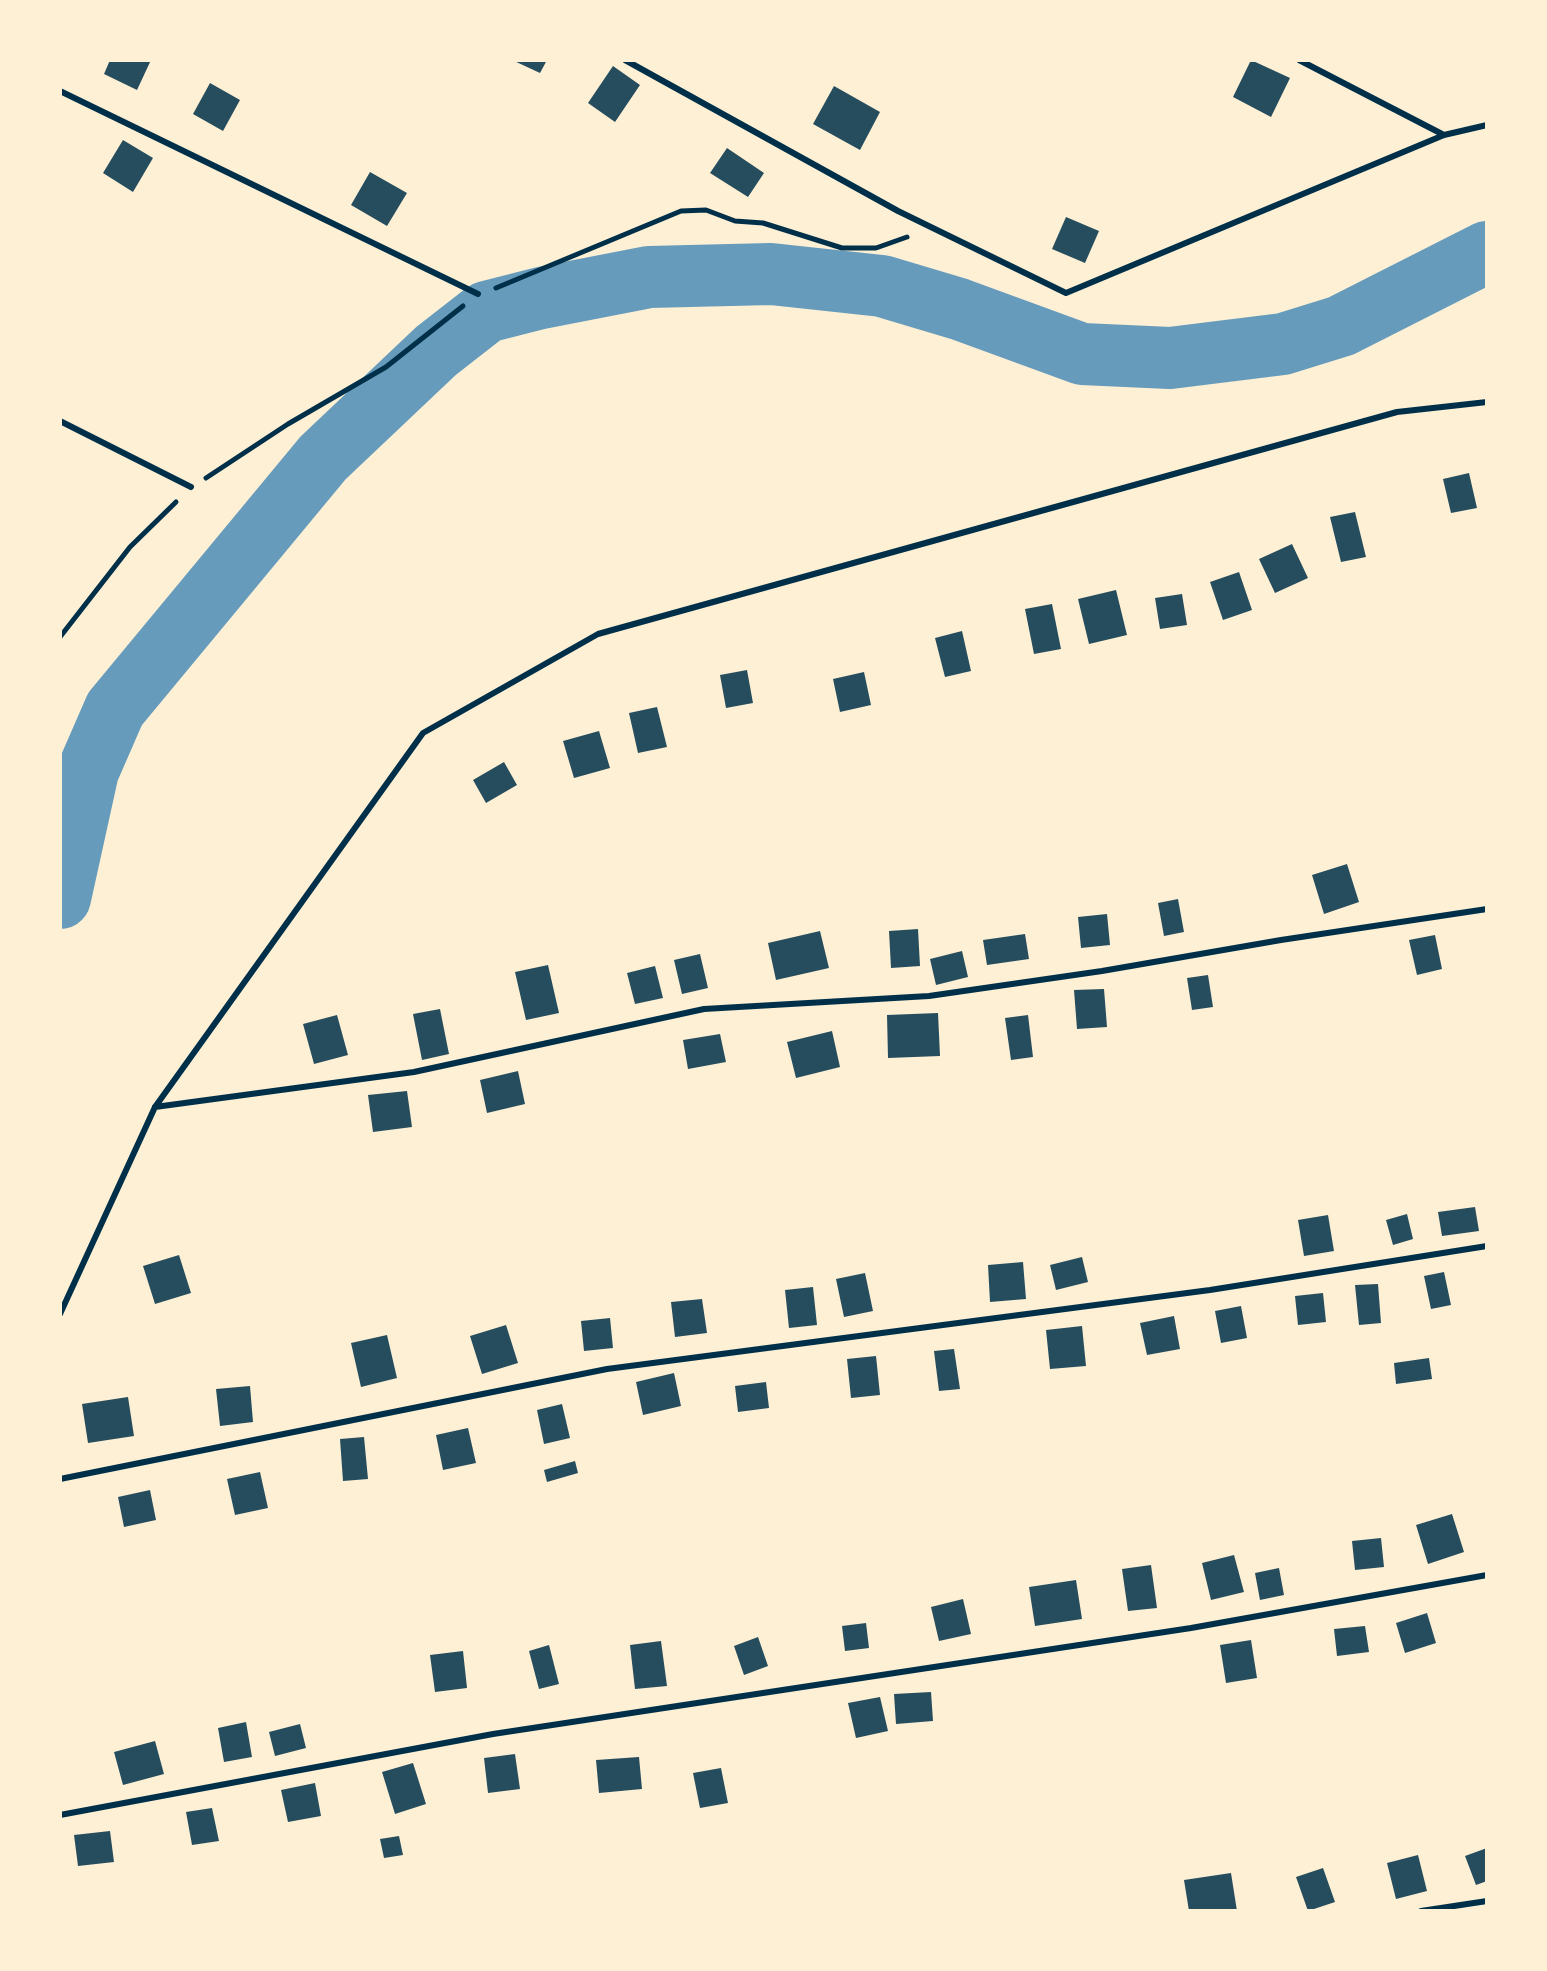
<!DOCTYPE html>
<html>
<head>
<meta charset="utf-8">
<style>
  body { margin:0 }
  #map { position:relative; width:1547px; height:1971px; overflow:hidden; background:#fdf0d5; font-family:"PT Sans",sans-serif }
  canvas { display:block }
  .frame { position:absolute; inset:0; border:62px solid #fdf0d5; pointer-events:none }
</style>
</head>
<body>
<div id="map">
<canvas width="1547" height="1971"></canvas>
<div class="frame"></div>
</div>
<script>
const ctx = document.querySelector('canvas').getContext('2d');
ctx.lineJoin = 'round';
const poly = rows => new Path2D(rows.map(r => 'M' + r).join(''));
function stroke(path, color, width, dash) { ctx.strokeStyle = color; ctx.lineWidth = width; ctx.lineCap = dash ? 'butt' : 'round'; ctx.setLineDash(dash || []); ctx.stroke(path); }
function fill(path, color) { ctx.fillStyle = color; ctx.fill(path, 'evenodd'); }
const river = poly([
  [60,898,88,771,115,709,323,458,436,351,486,312,541,298,649,277,771,274,882,286,959,309,1082,354,1170,358,1283,344,1341,326,1487,252]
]);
const building = poly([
  [110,60,151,60,137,90,104,74],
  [512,60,547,60,540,73],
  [1251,60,1290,78,1271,117,1233,97],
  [613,66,640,85,615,122,588,103],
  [210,83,240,100,223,131,193,114],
  [834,86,880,112,860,150,813,124],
  [123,140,153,158,133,192,103,173],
  [727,148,764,173,748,197,710,173],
  [370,172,407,193,387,226,351,205],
  [1066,217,1099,231,1085,263,1052,249],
  [1469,473,1477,508,1451,513,1443,479],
  [1355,512,1366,557,1341,562,1330,517],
  [1292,544,1308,578,1275,593,1259,559],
  [1239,572,1252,610,1223,620,1210,582],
  [1116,590,1127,635,1089,644,1078,599],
  [1182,594,1187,625,1160,629,1155,598],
  [1052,604,1061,649,1034,654,1025,609],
  [962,631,971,671,945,677,935,638],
  [747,670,753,703,726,708,720,675],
  [864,672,871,705,840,712,833,679],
  [657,707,667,747,638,753,629,713],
  [599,731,610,768,574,778,563,741],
  [504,762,517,785,486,803,473,780],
  [1347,864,1359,902,1324,914,1312,875],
  [1178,899,1184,932,1164,936,1158,903],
  [1107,914,1110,945,1081,948,1078,917],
  [918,929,920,966,891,968,889,931],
  [820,931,829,968,776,980,768,943],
  [1025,934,1029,959,987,965,983,940],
  [1435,935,1442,969,1417,975,1409,940],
  [962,951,968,977,936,985,930,959],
  [700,954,708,988,682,994,674,960],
  [548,965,559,1013,526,1020,515,972],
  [655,966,663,998,635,1004,627,973],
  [1208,975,1213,1007,1192,1010,1187,978],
  [1104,989,1107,1027,1077,1029,1074,990],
  [440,1009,449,1054,422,1060,413,1014],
  [938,1013,940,1056,888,1058,887,1015],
  [337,1015,348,1055,314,1064,303,1024],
  [1028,1015,1033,1057,1011,1060,1005,1018],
  [832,1031,840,1067,796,1078,787,1042],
  [720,1034,726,1062,688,1069,683,1040],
  [518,1071,525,1104,487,1113,480,1080],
  [407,1091,412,1127,373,1132,368,1095],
  [1475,1207,1479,1231,1442,1236,1438,1212],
  [1407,1214,1413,1239,1393,1245,1386,1220],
  [1328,1215,1334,1251,1304,1256,1298,1220],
  [179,1255,191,1293,155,1304,143,1266],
  [1082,1257,1088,1282,1056,1290,1050,1265],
  [1023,1262,1026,1299,990,1302,988,1265],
  [1444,1272,1451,1305,1431,1309,1424,1276],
  [865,1273,873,1311,844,1317,836,1279],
  [1378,1284,1381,1323,1359,1325,1355,1285],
  [813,1287,817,1325,789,1328,785,1290],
  [1323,1293,1326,1322,1298,1325,1295,1296],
  [702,1299,707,1333,675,1337,671,1302],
  [1241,1306,1247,1338,1221,1343,1215,1311],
  [1174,1316,1180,1349,1147,1355,1140,1323],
  [610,1318,613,1348,584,1351,581,1321],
  [506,1325,518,1363,482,1374,470,1336],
  [1082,1326,1086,1366,1050,1369,1046,1330],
  [387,1335,397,1378,361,1387,351,1343],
  [954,1349,960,1389,939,1391,934,1351],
  [876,1356,880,1395,851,1398,847,1359],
  [1429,1358,1432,1379,1396,1384,1394,1363],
  [674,1373,681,1406,643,1415,636,1382],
  [766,1382,769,1408,738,1412,735,1386],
  [250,1386,253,1422,220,1426,216,1389],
  [128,1397,134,1436,88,1443,82,1404],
  [562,1404,570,1438,544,1444,537,1410],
  [468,1428,476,1463,443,1470,436,1435],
  [364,1437,368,1479,343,1481,340,1439],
  [575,1461,578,1473,547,1482,544,1470],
  [260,1472,268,1508,235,1515,227,1479],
  [150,1490,156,1520,124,1527,118,1497],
  [1452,1514,1464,1552,1428,1564,1416,1525],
  [1381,1538,1384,1567,1355,1570,1352,1541],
  [1234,1555,1244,1592,1211,1600,1202,1563],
  [1151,1565,1157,1608,1128,1611,1122,1569],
  [1279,1568,1284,1595,1260,1600,1255,1573],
  [1076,1580,1082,1619,1035,1626,1029,1587],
  [963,1599,971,1634,939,1641,931,1607],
  [1427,1613,1436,1643,1405,1653,1396,1623],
  [866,1623,869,1648,845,1651,842,1626],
  [1365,1626,1369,1652,1337,1656,1334,1629],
  [758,1637,768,1666,744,1675,734,1646],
  [1251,1640,1257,1678,1226,1683,1220,1645],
  [661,1641,667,1686,635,1689,630,1645],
  [549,1645,559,1684,539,1689,529,1651],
  [463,1651,467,1688,435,1692,430,1655],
  [931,1692,933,1721,896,1724,894,1694],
  [880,1697,888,1731,856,1738,848,1703],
  [246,1722,252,1757,224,1762,218,1728],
  [300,1724,306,1748,275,1756,269,1732],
  [155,1741,164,1774,123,1785,114,1752],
  [515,1754,520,1789,488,1793,484,1758],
  [639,1757,642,1789,599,1793,596,1760],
  [413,1763,426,1804,395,1814,382,1772],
  [721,1768,728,1803,700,1808,693,1773],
  [315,1783,321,1816,288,1822,281,1790],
  [212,1808,219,1841,192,1845,186,1812],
  [110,1831,114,1862,78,1866,74,1835],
  [399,1836,403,1855,384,1858,380,1839],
  [1487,1848,1487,1881,1476,1885,1465,1856],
  [1418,1855,1427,1891,1396,1899,1387,1863],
  [1323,1868,1335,1902,1308,1911,1296,1877],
  [1231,1873,1237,1911,1189,1911,1184,1880]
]);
const path = poly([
  [496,288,681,211,706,210,735,221,763,223,842,248,876,248,907,237],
  [206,478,288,424,386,367,463,306],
  [60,637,130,547,176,502]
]);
const service = poly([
  [625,60,898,211,1066,293,1444,135,1487,125],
  [1299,60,1444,135],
  [60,91,478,294],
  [60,421,191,487],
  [155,1107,414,1072,704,1009,929,996,1102,971,1281,940,1487,909],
  [60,1314,155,1107,423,733,598,634,1397,412,1487,402],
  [60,1479,607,1369,1210,1290,1487,1246],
  [60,1815,493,1734,1191,1628,1487,1575],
  [1421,1911,1487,1901]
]);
stroke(river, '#669bbc', 62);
fill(building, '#264d5e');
stroke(path, '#003049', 5);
stroke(service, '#003049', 6);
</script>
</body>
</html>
